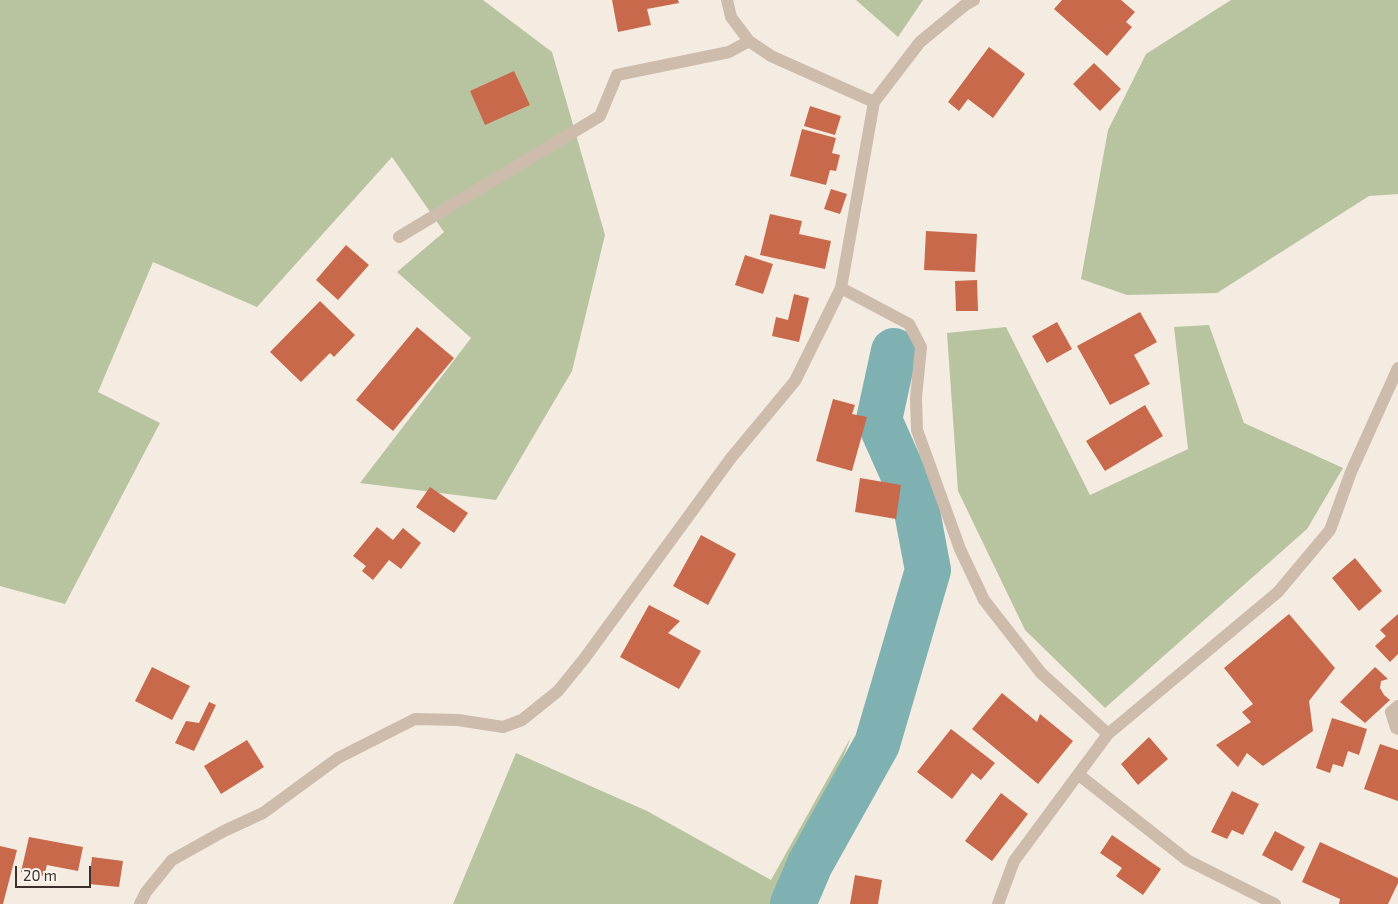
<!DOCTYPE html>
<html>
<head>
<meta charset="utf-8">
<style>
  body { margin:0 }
  #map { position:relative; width:1398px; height:904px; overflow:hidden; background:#f4ebe1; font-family:"Exo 2",sans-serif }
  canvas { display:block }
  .scale { position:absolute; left:15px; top:866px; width:76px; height:22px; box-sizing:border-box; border:2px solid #3b302b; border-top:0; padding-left:6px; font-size:15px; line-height:18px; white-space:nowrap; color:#3b302b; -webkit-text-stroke:4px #fbf5ee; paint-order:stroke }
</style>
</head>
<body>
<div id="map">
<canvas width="1398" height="904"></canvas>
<div class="scale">20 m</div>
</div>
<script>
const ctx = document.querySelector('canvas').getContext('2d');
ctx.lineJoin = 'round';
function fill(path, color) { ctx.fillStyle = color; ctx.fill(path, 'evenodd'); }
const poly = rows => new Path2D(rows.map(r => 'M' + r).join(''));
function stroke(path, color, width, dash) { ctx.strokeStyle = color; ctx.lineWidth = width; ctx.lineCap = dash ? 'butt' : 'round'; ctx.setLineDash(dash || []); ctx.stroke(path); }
const green = poly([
  [0,0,483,0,552,52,605,235,572,371,496,500,360,483,471,338,397,272,444,232,392,157,257,307,153,262,98,392,160,423,65,604,0,586],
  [856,0,923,0,898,37],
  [1231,0,1398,0,1398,194,1369,196,1217,293,1127,295,1081,279,1108,130,1146,54],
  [1209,325,1244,423,1343,468,1307,529,1105,708,1025,630,958,491,947,333,1006,327,1090,495,1188,449,1174,327],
  [851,737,786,904,453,904,516,753,647,811,771,880]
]);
const river = poly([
  [793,904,810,864,877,744,928,570,915,501,879,420,894,351]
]);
const building = poly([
  [612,0,678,0,679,3,647,9,651,25,618,32],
  [1062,0,1121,0,1135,12,1126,22,1132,27,1107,56,1054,9],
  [989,47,1025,74,993,118,968,99,959,111,948,102],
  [1094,63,1121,89,1100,111,1073,84],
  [514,71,530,105,485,125,470,91],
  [810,106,841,116,835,135,804,126],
  [802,129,836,138,832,153,840,155,836,171,830,170,826,185,790,176],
  [831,189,847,194,840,214,824,209],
  [770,214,802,221,799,234,831,241,825,269,760,255],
  [926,231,977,234,975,272,924,270],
  [346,245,369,265,338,300,316,280],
  [745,255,773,264,763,294,735,285],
  [977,280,978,311,956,311,955,281],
  [794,294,809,298,799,342,772,336,776,317,788,320],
  [320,301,355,335,334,357,330,353,301,382,270,352],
  [1140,312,1157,342,1134,355,1150,384,1110,405,1077,346],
  [1057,322,1072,349,1047,363,1032,336],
  [417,327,454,358,393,431,356,400],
  [833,399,855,405,852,414,867,417,852,471,816,461],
  [1145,405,1163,436,1105,471,1086,441],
  [860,478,901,485,896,519,855,512],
  [430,487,468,513,454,533,416,507],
  [377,527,393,540,403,528,421,543,401,569,389,560,373,580,362,571,366,566,353,556],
  [701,535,736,554,708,605,673,586],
  [1355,558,1382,591,1359,611,1332,578],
  [649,605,680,621,668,633,701,651,679,689,620,657],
  [1289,614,1335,668,1309,701,1313,731,1263,766,1247,753,1238,767,1216,745,1251,722,1242,712,1253,704,1224,668],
  [1398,614,1398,654,1390,662,1375,646,1386,636,1380,630],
  [152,667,190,686,172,720,135,701],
  [1375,667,1388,679,1381,681,1380,688,1384,695,1390,700,1365,723,1340,702],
  [1002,693,1037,722,1040,714,1073,741,1038,784,972,729],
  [209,702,216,705,194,751,175,743,186,721,199,723],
  [1332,718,1367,729,1359,755,1348,751,1343,767,1333,764,1330,773,1316,768],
  [951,729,995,763,981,780,972,773,952,799,917,772],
  [1149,737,1168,759,1138,785,1121,764],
  [247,740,264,767,221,794,204,766],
  [1380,744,1398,750,1398,801,1364,789],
  [1232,791,1259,804,1243,835,1232,830,1227,839,1211,832],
  [1001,793,1028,814,992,861,965,841],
  [1275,831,1305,847,1292,871,1262,855],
  [1112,835,1161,869,1143,895,1116,876,1122,868,1100,853],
  [29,837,83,847,78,871,47,865,44,876,21,872],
  [1320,842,1398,878,1398,883,1388,904,1339,904,1340,899,1302,882],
  [0,846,17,850,3,904,0,904],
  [92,857,123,861,119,887,89,884],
  [855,875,882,880,878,904,850,904]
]);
const minor = poly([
  [727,0,731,17,749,41,771,56,874,102],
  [399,237,600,116,617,75,729,52,749,41],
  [841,288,909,324,921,347,916,398,917,430,960,549,984,600,1041,673,1108,734],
  [1398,706,1391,712,1396,728,1398,729],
  [1079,775,1187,860,1275,904],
  [140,904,146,892,172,860,224,831,263,813,338,758,415,719,458,720,503,727,522,720,558,691,584,659,731,458,795,381,841,288,874,102,920,42,965,5,974,0],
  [998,904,1014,861,1108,734,1278,592,1330,530,1351,472,1398,368]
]);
fill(green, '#b8c4a0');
stroke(river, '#7fb0b2', 46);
fill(building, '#c8694b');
stroke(minor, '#cdbbac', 12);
</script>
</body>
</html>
